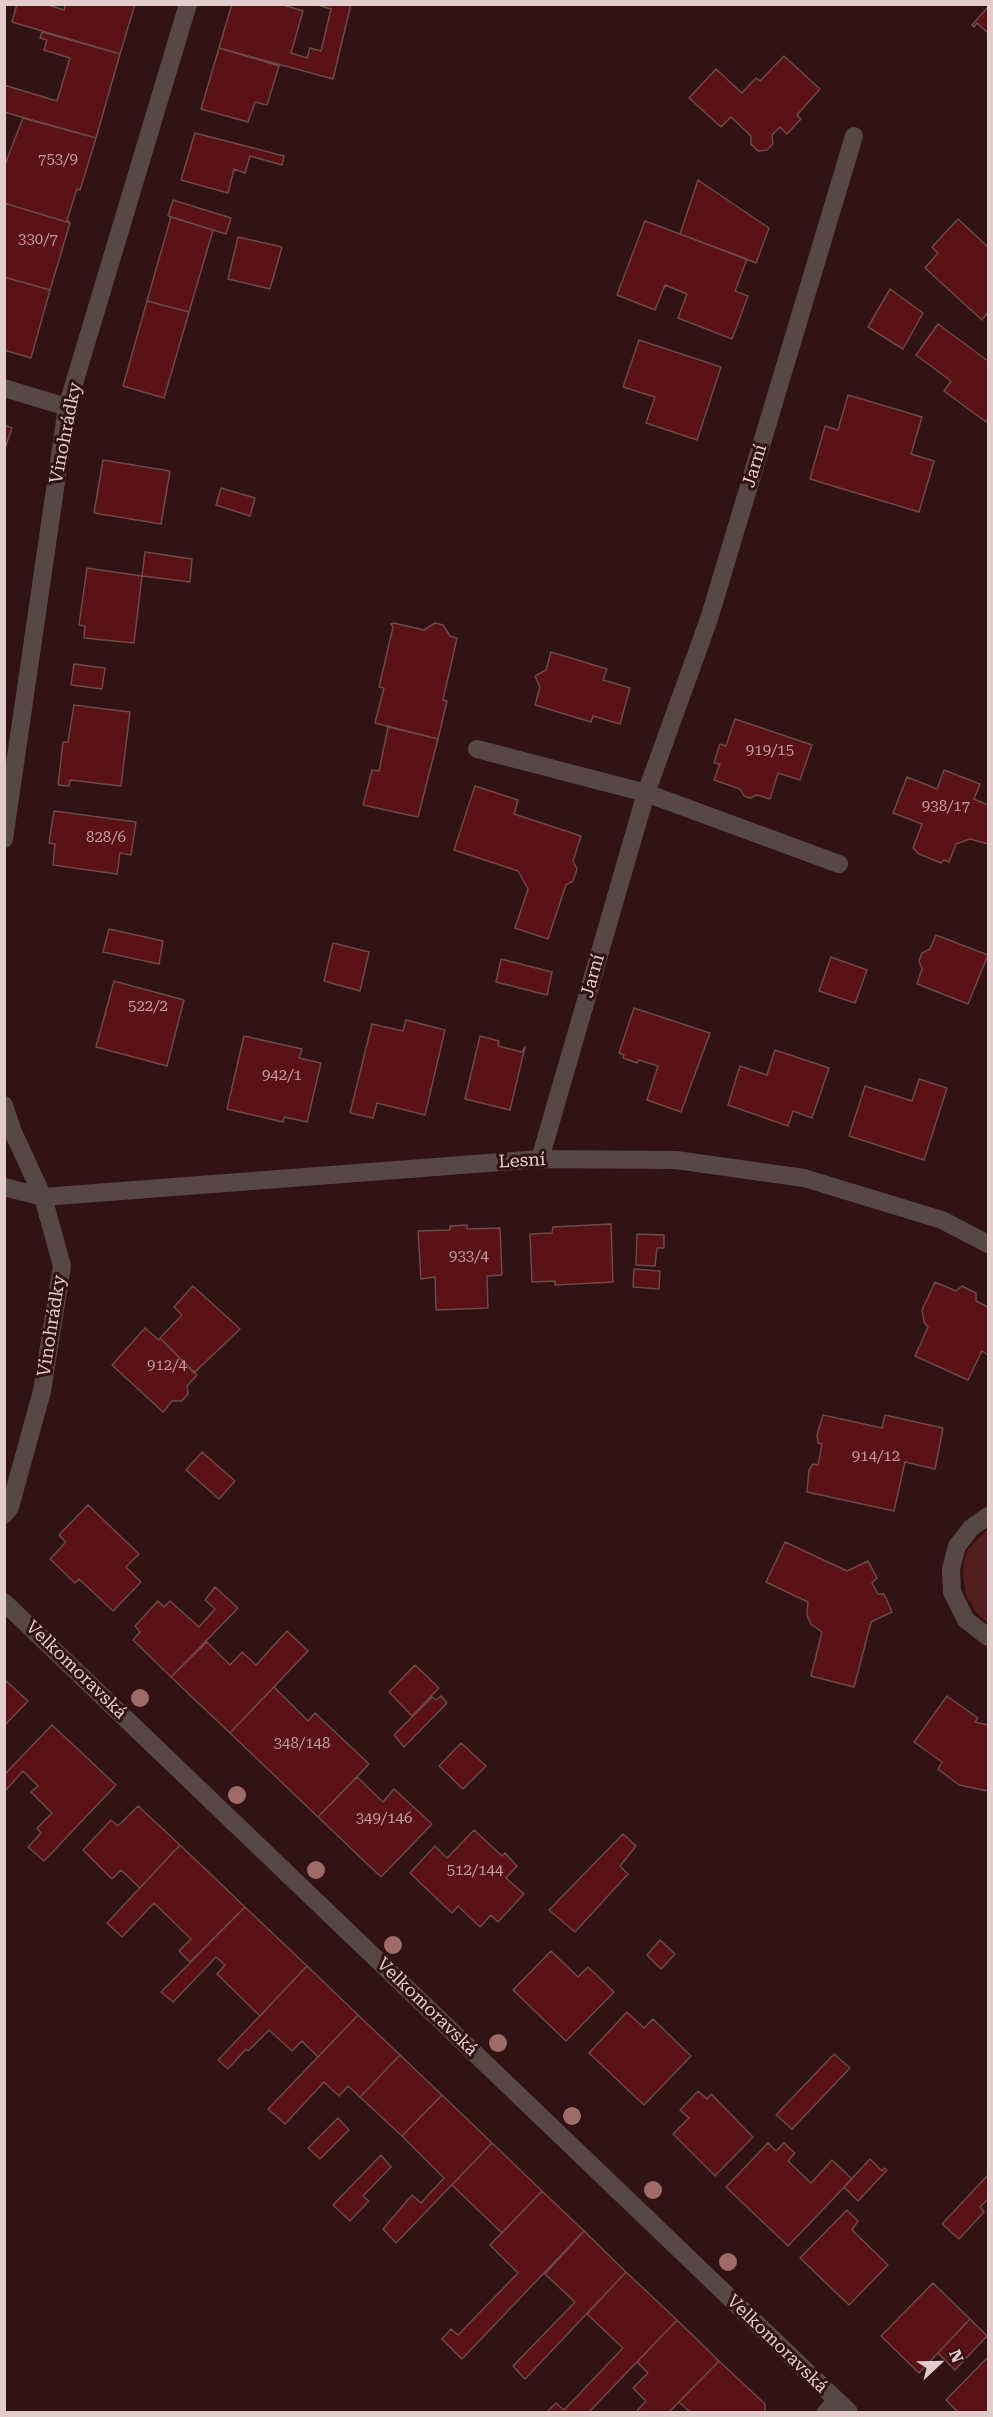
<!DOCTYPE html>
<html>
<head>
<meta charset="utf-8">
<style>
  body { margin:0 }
  #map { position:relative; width:993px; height:2417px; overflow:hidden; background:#301312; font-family:"Roboto Serif",serif }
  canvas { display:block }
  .frame { position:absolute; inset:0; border:6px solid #e2cdcc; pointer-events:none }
  .north { position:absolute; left:909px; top:2333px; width:60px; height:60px; -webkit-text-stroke:4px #301312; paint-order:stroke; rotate:68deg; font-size:16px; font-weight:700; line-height:24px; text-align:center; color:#e2cdcc }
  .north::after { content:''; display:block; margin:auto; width:21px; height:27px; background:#e2cdcc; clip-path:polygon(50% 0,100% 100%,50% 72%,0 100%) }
</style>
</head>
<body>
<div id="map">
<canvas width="993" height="2417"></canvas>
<div class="frame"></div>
<div class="north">N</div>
</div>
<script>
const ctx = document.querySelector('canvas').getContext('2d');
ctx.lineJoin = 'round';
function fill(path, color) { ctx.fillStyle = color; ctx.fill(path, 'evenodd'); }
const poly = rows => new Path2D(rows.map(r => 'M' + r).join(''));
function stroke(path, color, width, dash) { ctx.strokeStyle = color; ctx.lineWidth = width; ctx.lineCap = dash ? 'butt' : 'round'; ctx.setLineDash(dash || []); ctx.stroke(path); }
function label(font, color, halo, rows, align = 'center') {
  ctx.font = font + ' "Roboto Serif",serif'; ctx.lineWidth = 6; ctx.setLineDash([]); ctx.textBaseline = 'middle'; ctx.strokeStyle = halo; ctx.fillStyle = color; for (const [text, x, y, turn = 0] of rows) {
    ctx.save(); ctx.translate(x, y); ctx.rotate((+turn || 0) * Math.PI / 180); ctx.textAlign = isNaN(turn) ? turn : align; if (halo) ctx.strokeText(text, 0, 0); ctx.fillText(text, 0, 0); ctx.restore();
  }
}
const green = poly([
  [988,1529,988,1624,975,1611,966,1596,963,1576,964,1561,968,1549]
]);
const building = poly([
  [17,4,45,4,64,10,65,4,135,4,120,54,12,22,17,4],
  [232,4,280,4,303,11,291,53,307,58,310,48,321,51,331,9,314,4,351,4,333,79,219,48,232,4],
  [988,7,988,33,977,23,974,27,972,25,988,7],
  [42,32,120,54,96,138,4,112,4,85,57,101,70,58,44,50,47,40,40,38,42,32],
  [219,48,279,66,267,105,255,102,248,122,201,109,219,48],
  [784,56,820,89,797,115,801,119,787,134,780,127,772,135,773,144,767,150,758,151,751,144,751,136,731,117,721,127,689,98,716,69,742,93,756,78,760,81,784,56],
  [23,118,96,138,80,190,77,189,67,220,70,223,4,203,4,167,23,118],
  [195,133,284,156,282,165,250,156,245,173,234,169,228,193,181,180,195,133],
  [698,180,769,228,756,263,680,234,698,180],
  [173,200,231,218,226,234,168,216,173,200],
  [4,203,70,223,50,290,4,277,4,203],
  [171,217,213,230,189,312,147,301,171,217],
  [958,219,988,247,988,312,982,320,925,268,938,253,932,247,958,219],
  [645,221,747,259,735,291,748,296,732,339,678,318,687,294,665,285,655,310,617,295,645,221],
  [238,237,282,247,270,289,228,279,238,237],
  [4,277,50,290,31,358,4,350,4,277],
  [890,289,923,313,903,349,868,327,890,289],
  [147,301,189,312,164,398,123,386,147,301],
  [938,324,988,361,988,418,986,422,944,391,951,381,916,355,938,324],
  [639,340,721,367,697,440,646,423,655,397,623,387,639,340],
  [848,395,922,417,911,454,934,461,919,512,810,479,825,426,838,430,848,395],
  [4,425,12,428,4,451,4,425],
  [103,460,170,471,161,524,94,513,103,460],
  [221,488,255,498,250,516,216,505,221,488],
  [145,552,192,559,190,582,142,576,145,552],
  [87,568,142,576,134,643,84,638,85,626,79,625,87,568],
  [394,623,424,630,435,623,443,625,450,636,457,638,443,700,447,701,438,739,375,723,384,688,379,687,393,627,391,624,394,623],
  [551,652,607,669,603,680,630,688,620,724,593,716,591,722,535,705,540,687,535,676,546,670,551,652],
  [74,664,105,668,102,689,71,685,74,664],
  [74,705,130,712,121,786,70,780,69,786,58,785,63,742,68,742,74,705],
  [735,719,812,745,800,780,778,773,770,799,757,795,750,798,744,796,740,789,714,780,720,764,714,763,720,744,726,746,735,719],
  [388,727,438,739,418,817,363,805,372,770,379,771,388,727],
  [944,770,980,784,974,799,988,805,988,844,970,839,956,844,949,862,944,860,941,863,919,854,913,848,922,824,893,813,907,777,937,789,944,770],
  [475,786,518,800,514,814,581,836,573,861,577,869,573,881,566,885,548,939,515,928,528,889,518,871,454,850,475,786],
  [54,811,136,822,131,855,120,853,117,874,53,865,55,844,49,843,54,811],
  [109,929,163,941,159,964,103,952,109,929],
  [936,935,988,955,968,1004,917,984,922,969,919,961,922,953,930,949,936,935],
  [333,943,369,952,360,991,324,981,333,943],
  [831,957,867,970,855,1003,819,991,831,957],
  [501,959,552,972,547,995,496,982,501,959],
  [114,981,184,1000,167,1066,96,1047,114,981],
  [634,1008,710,1033,681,1112,647,1100,658,1066,639,1060,637,1063,623,1058,624,1055,619,1053,634,1008],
  [406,1020,445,1030,425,1115,377,1103,373,1118,350,1113,372,1024,403,1031,406,1020],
  [244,1036,302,1049,299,1058,321,1063,307,1122,284,1117,283,1122,227,1109,244,1036],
  [480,1036,499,1041,498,1046,522,1052,525,1047,510,1110,465,1099,480,1036],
  [775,1050,829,1068,812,1118,793,1111,788,1126,728,1105,740,1066,767,1075,775,1050],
  [919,1079,947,1088,924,1160,849,1136,865,1086,912,1101,919,1079],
  [611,1224,613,1282,555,1285,555,1281,532,1282,530,1234,552,1233,553,1227,611,1224],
  [467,1225,467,1229,500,1228,502,1275,487,1276,488,1308,436,1310,435,1277,421,1279,418,1231,450,1230,450,1226,467,1225],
  [637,1234,664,1235,664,1248,657,1248,655,1266,636,1265,637,1234],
  [634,1269,660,1271,659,1289,633,1287,634,1269],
  [935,1282,956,1291,962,1286,976,1293,976,1301,988,1307,988,1355,982,1351,968,1380,915,1356,928,1327,924,1322,922,1310,935,1282],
  [193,1286,240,1329,194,1373,160,1338,182,1315,174,1307,193,1286],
  [145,1328,159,1340,160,1338,197,1375,187,1386,188,1394,182,1401,172,1401,163,1412,112,1365,145,1328],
  [823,1415,882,1428,885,1415,943,1428,935,1469,905,1462,894,1511,807,1492,809,1470,813,1464,818,1465,822,1444,818,1443,817,1435,823,1415],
  [202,1452,235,1481,219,1499,186,1470,202,1452],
  [88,1505,139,1554,126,1567,141,1582,113,1611,79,1579,75,1583,50,1559,66,1542,59,1535,88,1505],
  [785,1542,847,1571,868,1561,877,1578,872,1583,878,1594,884,1594,892,1612,871,1622,854,1687,811,1676,822,1632,811,1624,807,1615,808,1602,766,1582,785,1542],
  [215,1587,238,1608,171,1677,133,1640,140,1632,135,1626,158,1601,164,1607,170,1601,199,1627,215,1609,205,1600,215,1587],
  [287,1631,308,1651,230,1733,171,1677,207,1642,230,1665,242,1652,256,1665,287,1631],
  [415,1665,439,1688,412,1716,389,1692,415,1665],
  [4,1679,28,1701,4,1726,4,1679],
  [274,1687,308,1721,315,1713,369,1764,318,1817,230,1733,274,1687],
  [441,1696,447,1703,404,1747,394,1735,432,1697,436,1700,441,1696],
  [947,1696,978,1718,975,1722,988,1725,988,1791,959,1785,938,1769,942,1762,914,1742,947,1696],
  [52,1725,116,1785,44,1861,28,1847,41,1833,37,1828,52,1813,31,1792,38,1786,23,1771,4,1792,4,1775,52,1725],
  [461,1743,486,1766,463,1789,439,1766,461,1743],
  [357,1777,383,1802,394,1789,432,1824,381,1877,318,1817,357,1777],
  [138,1806,180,1845,140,1888,121,1870,112,1879,83,1850,111,1820,118,1826,138,1806],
  [474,1830,502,1856,505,1853,517,1866,506,1878,524,1894,498,1922,491,1915,480,1927,458,1906,452,1913,410,1873,435,1846,447,1858,474,1830],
  [623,1834,636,1846,620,1866,628,1874,575,1932,549,1910,623,1834],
  [180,1845,245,1907,190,1962,179,1951,191,1939,154,1903,122,1937,107,1923,180,1845],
  [245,1907,307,1966,260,2016,217,1974,225,1965,216,1957,173,2002,161,1992,245,1907],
  [660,1940,675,1954,661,1969,647,1955,660,1940],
  [551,1951,578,1977,588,1967,614,1992,566,2041,513,1990,551,1951],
  [307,1966,358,2015,318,2057,302,2041,292,2051,269,2030,248,2051,246,2049,228,2069,218,2060,307,1966],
  [627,2012,644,2028,653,2019,691,2056,644,2105,589,2053,627,2012],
  [358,2015,400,2055,360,2097,348,2086,339,2096,324,2082,285,2124,268,2109,358,2015],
  [834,2054,850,2068,792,2129,776,2115,834,2054],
  [400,2055,442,2095,402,2136,360,2097,400,2055],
  [698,2091,707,2099,711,2094,753,2137,715,2176,673,2134,689,2118,680,2110,698,2091],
  [442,2095,492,2143,396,2243,383,2229,412,2195,421,2203,444,2178,402,2136,442,2095],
  [338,2118,349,2130,320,2159,308,2148,338,2118],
  [492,2143,542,2191,502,2233,452,2185,492,2143],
  [768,2143,776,2151,784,2143,795,2153,788,2161,811,2183,832,2160,852,2179,788,2246,726,2187,768,2143],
  [381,2155,391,2167,363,2196,369,2201,350,2221,333,2205,381,2155],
  [870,2159,882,2171,884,2168,887,2170,858,2201,844,2187,870,2159],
  [988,2175,988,2199,980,2207,984,2212,959,2239,942,2224,988,2175],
  [542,2191,584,2231,462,2359,442,2339,451,2329,458,2335,518,2273,490,2245,542,2191],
  [847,2210,858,2221,852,2230,888,2265,849,2305,800,2258,847,2210],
  [584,2231,626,2272,525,2379,513,2366,575,2302,545,2274,584,2231],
  [626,2272,677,2320,589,2412,547,2412,556,2403,564,2410,623,2348,587,2314,626,2272],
  [933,2283,970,2319,919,2373,881,2336,933,2283],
  [970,2319,987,2336,955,2370,938,2353,970,2319],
  [677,2320,719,2361,669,2412,636,2412,646,2401,633,2388,648,2373,637,2362,677,2320],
  [988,2357,988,2412,958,2412,946,2400,988,2357],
  [719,2361,765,2404,765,2412,690,2412,679,2402,719,2361]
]);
const minor = poly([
  [4,388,67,407],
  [477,749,646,793,839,864],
  [4,839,67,407,188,4],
  [4,1105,13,1132,43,1197,62,1266,42,1391,10,1507,4,1515],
  [540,1159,646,793,709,619,854,136],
  [4,1187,43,1197,540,1159,676,1160,804,1178,942,1220,988,1244],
  [988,1516,971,1528,957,1546,951,1569,952,1592,966,1620,988,1637],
  [826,2412,837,2401]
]);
const tertiary = poly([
  [4,1602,849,2412]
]);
const trees = [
  [140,1698],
  [237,1795],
  [316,1870],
  [393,1945],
  [498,2043],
  [572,2116],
  [653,2190],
  [728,2262]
];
const numberNames = [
  ["753/9",58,160],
  ["330/7",38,240],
  ["919/15",770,751],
  ["938/17",946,807],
  ["828/6",106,838],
  ["522/2",148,1007],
  ["942/1",282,1076],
  ["933/4",469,1257],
  ["912/4",167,1366],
  ["914/12",876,1457],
  ["348/148",302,1744],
  ["349/146",384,1819],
  ["512/144",475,1871]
];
const streetNames = [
  ["Vinohrádky",66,433,-79],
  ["Jarní",755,466,-73],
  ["Jarní",593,976,-74],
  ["Lesní",522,1161,-3],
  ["Vinohrádky",52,1326,-81],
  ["Velkomoravská",76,1670,44],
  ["Velkomoravská",427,2007,44],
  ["Velkomoravská",777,2344,44]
];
fill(green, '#521e1e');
fill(building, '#5b1216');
stroke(building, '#6c4a48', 1.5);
stroke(minor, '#574847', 18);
stroke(tertiary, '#574847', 18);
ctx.fillStyle = '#9e6b69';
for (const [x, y] of trees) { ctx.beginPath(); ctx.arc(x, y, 9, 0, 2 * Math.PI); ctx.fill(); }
label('15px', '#c09e9e', null, numberNames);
label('18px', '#e2cdcc', '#301312', streetNames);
</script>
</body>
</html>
